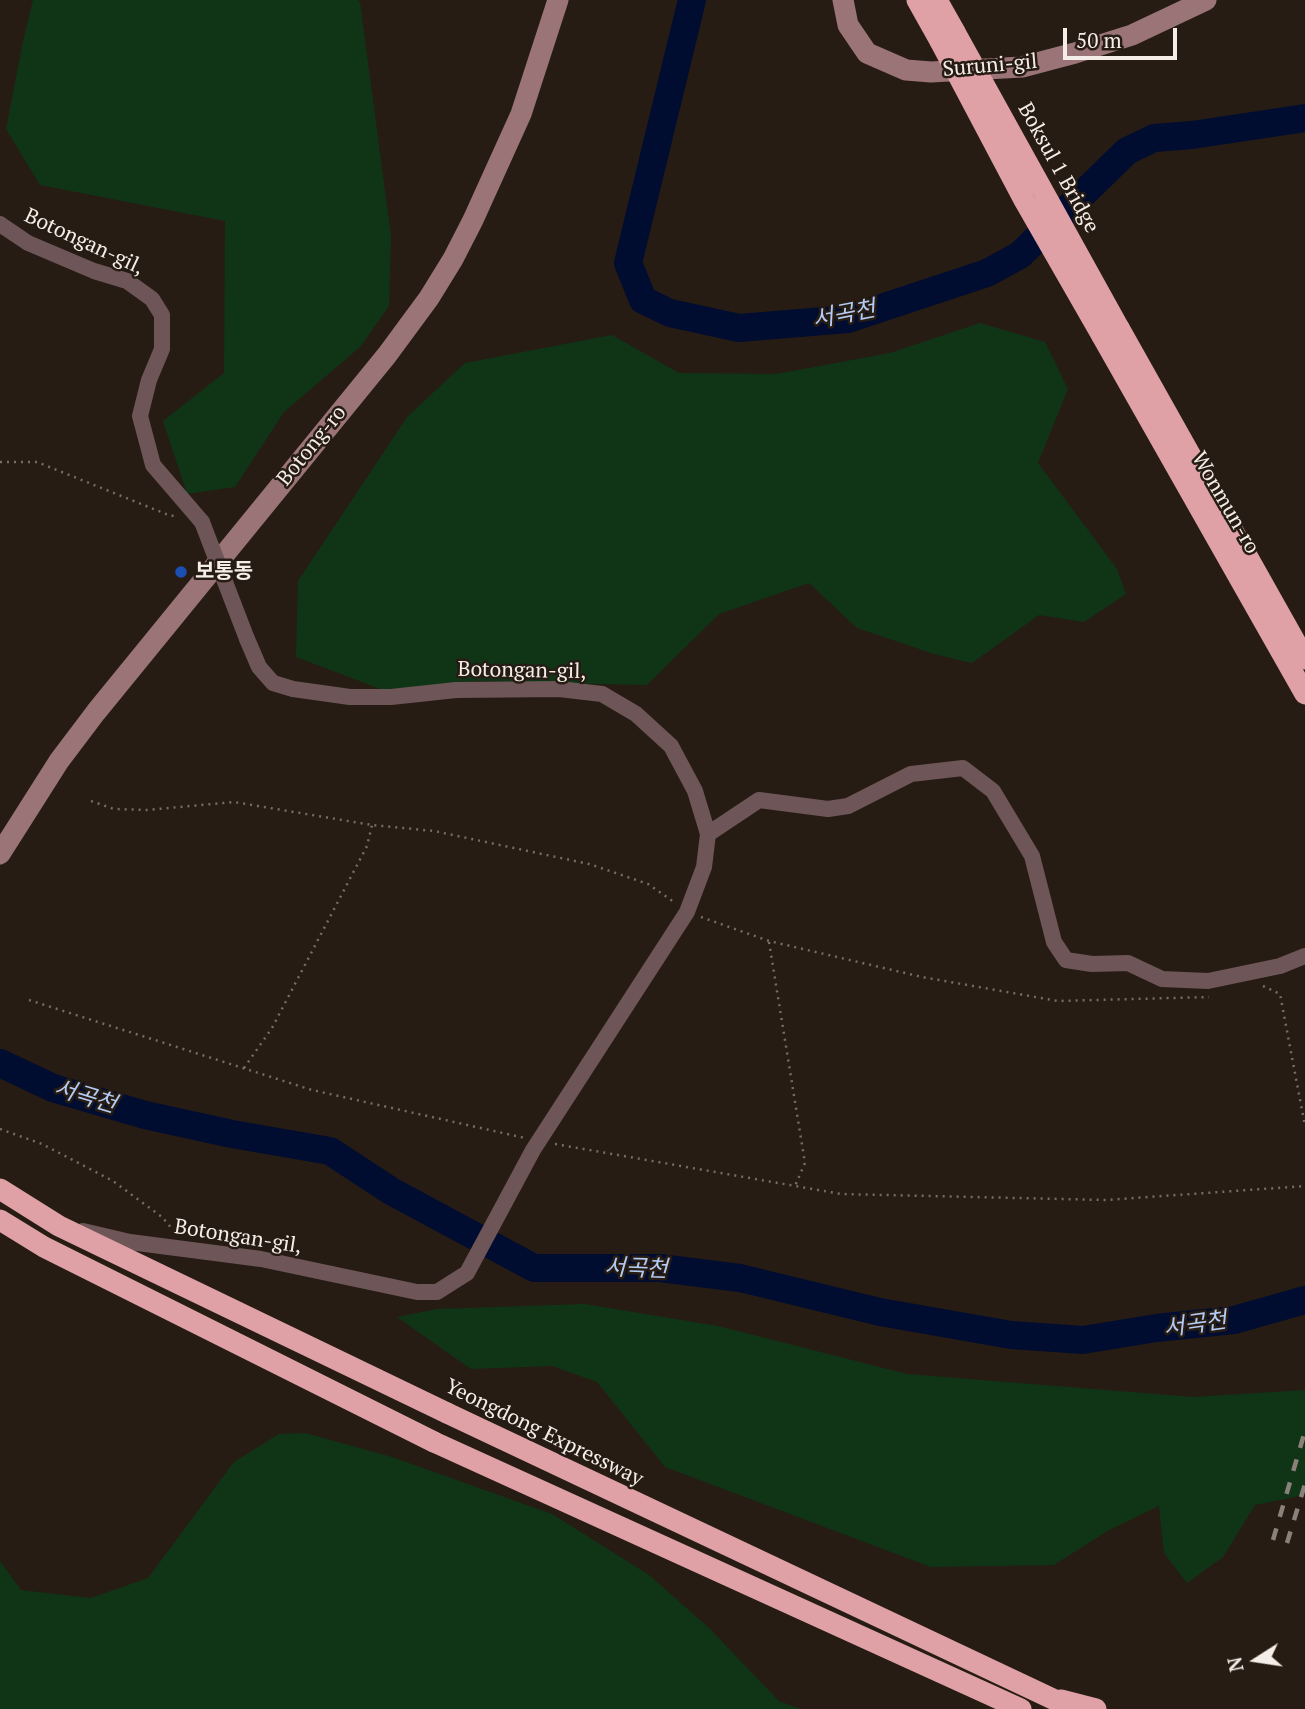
<!DOCTYPE html>
<html>
<head>
<meta charset="utf-8">
<style>
  body { margin:0 }
  #map { position:relative; width:1305px; height:1709px; overflow:hidden; background:#261c14; font-family:"PT Serif",serif }
  canvas { display:block }
  .north { position:absolute; left:1221px; top:1625px; width:70px; height:70px; -webkit-text-stroke:5px #261c14; paint-order:stroke; rotate:258deg; font-size:19px; font-weight:700; line-height:28px; text-align:center; color:#f5eee8 }
  .north::after { content:''; display:block; margin:auto; width:24px; height:32px; background:#f5eee8; clip-path:polygon(50% 0,100% 100%,50% 72%,0 100%) }
  .scale { position:absolute; left:1063px; top:28px; width:114px; height:32px; box-sizing:border-box; border:4px solid #f5eee8; border-top:0; padding-left:9px; font-size:21px; line-height:24px; white-space:nowrap; color:#f5eee8; -webkit-text-stroke:5px #261c14; paint-order:stroke }
</style>
</head>
<body>
<div id="map">
<canvas width="1305" height="1709"></canvas>
<div class="north">N</div>
<div class="scale">50 m</div>
</div>
<script>
const ctx = document.querySelector('canvas').getContext('2d');
ctx.lineJoin = 'round';
function fill(path, color) { ctx.fillStyle = color; ctx.fill(path, 'evenodd'); }
const poly = rows => new Path2D(rows.map(r => 'M' + r).join(''));
function stroke(path, color, width, dash) { ctx.strokeStyle = color; ctx.lineWidth = width; ctx.lineCap = dash ? 'butt' : 'round'; ctx.setLineDash(dash || []); ctx.stroke(path); }
function label(font, color, halo, rows, align = 'center') {
  ctx.font = font + ' "PT Serif","Noto Sans KR",serif'; ctx.lineWidth = 5; ctx.setLineDash([]); ctx.textBaseline = 'middle'; ctx.strokeStyle = halo; ctx.fillStyle = color; for (const [text, x, y, turn = 0] of rows) {
    ctx.save(); ctx.translate(x, y); ctx.rotate((+turn || 0) * Math.PI / 180); ctx.textAlign = isNaN(turn) ? turn : align; if (halo) ctx.strokeText(text, 0, 0); ctx.fillText(text, 0, 0); ctx.restore();
  }
}
const green = poly([
  [33,0,358,0,360,2,391,236,389,306,360,347,284,412,235,487,187,494,163,421,224,373,225,221,40,185,6,129,23,41],
  [980,323,1045,342,1068,389,1038,463,1117,569,1126,594,1084,622,1039,615,972,663,934,654,857,628,809,583,719,614,647,685,477,681,383,690,296,657,298,581,407,417,465,363,612,335,679,373,776,374,890,353],
  [585,1304,718,1326,907,1374,1193,1397,1305,1390,1305,1495,1255,1505,1223,1557,1187,1583,1164,1553,1159,1506,1109,1530,1054,1565,931,1567,665,1467,597,1382,552,1366,471,1369,397,1317,437,1309],
  [305,1433,392,1457,552,1514,649,1575,708,1627,779,1701,801,1709,0,1709,0,1561,21,1590,91,1598,148,1578,234,1462,279,1434]
]);
const river = poly([
  [692,0,628,263,643,300,670,313,739,328,848,319,987,273,1020,255,1127,151,1154,138,1192,135,1305,118],
  [0,1063,53,1088,145,1115,232,1134,330,1151,391,1191,534,1268,660,1268,740,1278,880,1312,1011,1335,1083,1340,1156,1328,1234,1320,1305,1300]
]);
const path = poly([
  [0,462,37,462,171,516,177,515],
  [91,801,114,809,147,810,234,802,372,825,434,831,589,864,648,884,674,902],
  [701,917,769,941,922,977,1058,1001,1209,997],
  [769,942,805,1163,795,1186],
  [1263,986,1280,994,1305,1126],
  [29,1000,312,1090,525,1138],
  [244,1068,272,1028,367,846,372,825],
  [0,1129,42,1144,113,1181,162,1217,174,1231],
  [555,1144,841,1194,1106,1200,1305,1186]
]);
const street = poly([
  [0,224,28,243,94,271,127,281,152,299,162,315,162,349,149,380,140,416,153,465,202,522],
  [708,834,759,800,828,809,848,806,911,774,963,768,993,791,1032,856,1054,942,1066,960,1092,964,1128,963,1162,979,1208,981,1280,966,1305,956],
  [83,1231,130,1242,261,1259,417,1292,437,1292,467,1273,533,1150,687,912,704,867,708,834,695,791,671,746,636,714,602,694,559,689,456,690,391,697,350,697,293,689,273,683,259,667,247,639]
]);
const secondary = poly([
  [843,0,848,25,867,53,906,70,931,72,1022,67,1075,53,1132,35,1206,0],
  [0,854,59,761,96,712,387,355,429,298,453,259,473,220,521,114,558,0]
]);
const highway = poly([
  [917,0,940,41],
  [937,0,955,32],
  [1119,328,1305,659],
  [1102,336,1305,694],
  [447,1413,1074,1709],
  [434,1442,1021,1709],
  [1061,1700,1096,1709]
]);
const rail = poly([
  [1273,1540,1305,1431],
  [1287,1543,1305,1484]
]);
const streetBridge = poly([
  [202,522,247,639]
]);
const highwayBridge = poly([
  [955,32,1119,328],
  [940,41,1024,200,1102,336],
  [0,1189,59,1226,447,1413],
  [0,1220,44,1247,434,1442]
]);
const markers = [
  [181,572,7,"#1a4fb4"]
];
const streetNames = [
  ["Suruni-gil",990,66,-5],
  ["Boksul 1 Bridge",1058,168,61],
  ["Botongan-gil,",84,242,25],
  ["Botong-ro",312,446,-51],
  ["Wonmun-ro",1225,503,60],
  ["Botongan-gil,",522,671,1],
  ["Botongan-gil,",238,1237,9],
  ["Yeongdong Expressway",544,1433,26]
];
const poiNames = [
  ["보통동",195,572]
];
const waterNames = [
  ["서곡천",844,315,-11],
  ["서곡천",85,1097,17],
  ["서곡천",636,1269,2],
  ["서곡천",1195,1325,-8]
];
fill(green, '#103516');
stroke(river, '#000d30', 28);
stroke(path, '#766d66', 2.5, [2, 5]);
stroke(street, '#6e5557', 16);
stroke(secondary, '#9b7477', 21);
stroke(highway, '#dfa1a6', 21);
stroke(rail, '#8a817a', 4.5, [12, 12]);
stroke(streetBridge, '#6e5557', 16);
stroke(highwayBridge, '#dfa1a6', 21);
for (const [x, y, r, color] of markers) { const dot = new Path2D(); dot.arc(x, y, r, 0, 2 * Math.PI); ctx.fillStyle = color; ctx.fill(dot); stroke(dot, '#261c14', 2.5); }
label('21px', '#f5eee8', '#261c14', streetNames);
label('bold 21px', '#f5eee8', '#261c14', poiNames, 'left');
label('italic 23px', '#b4cbf4', '#261c14', waterNames);
</script>
</body>
</html>
